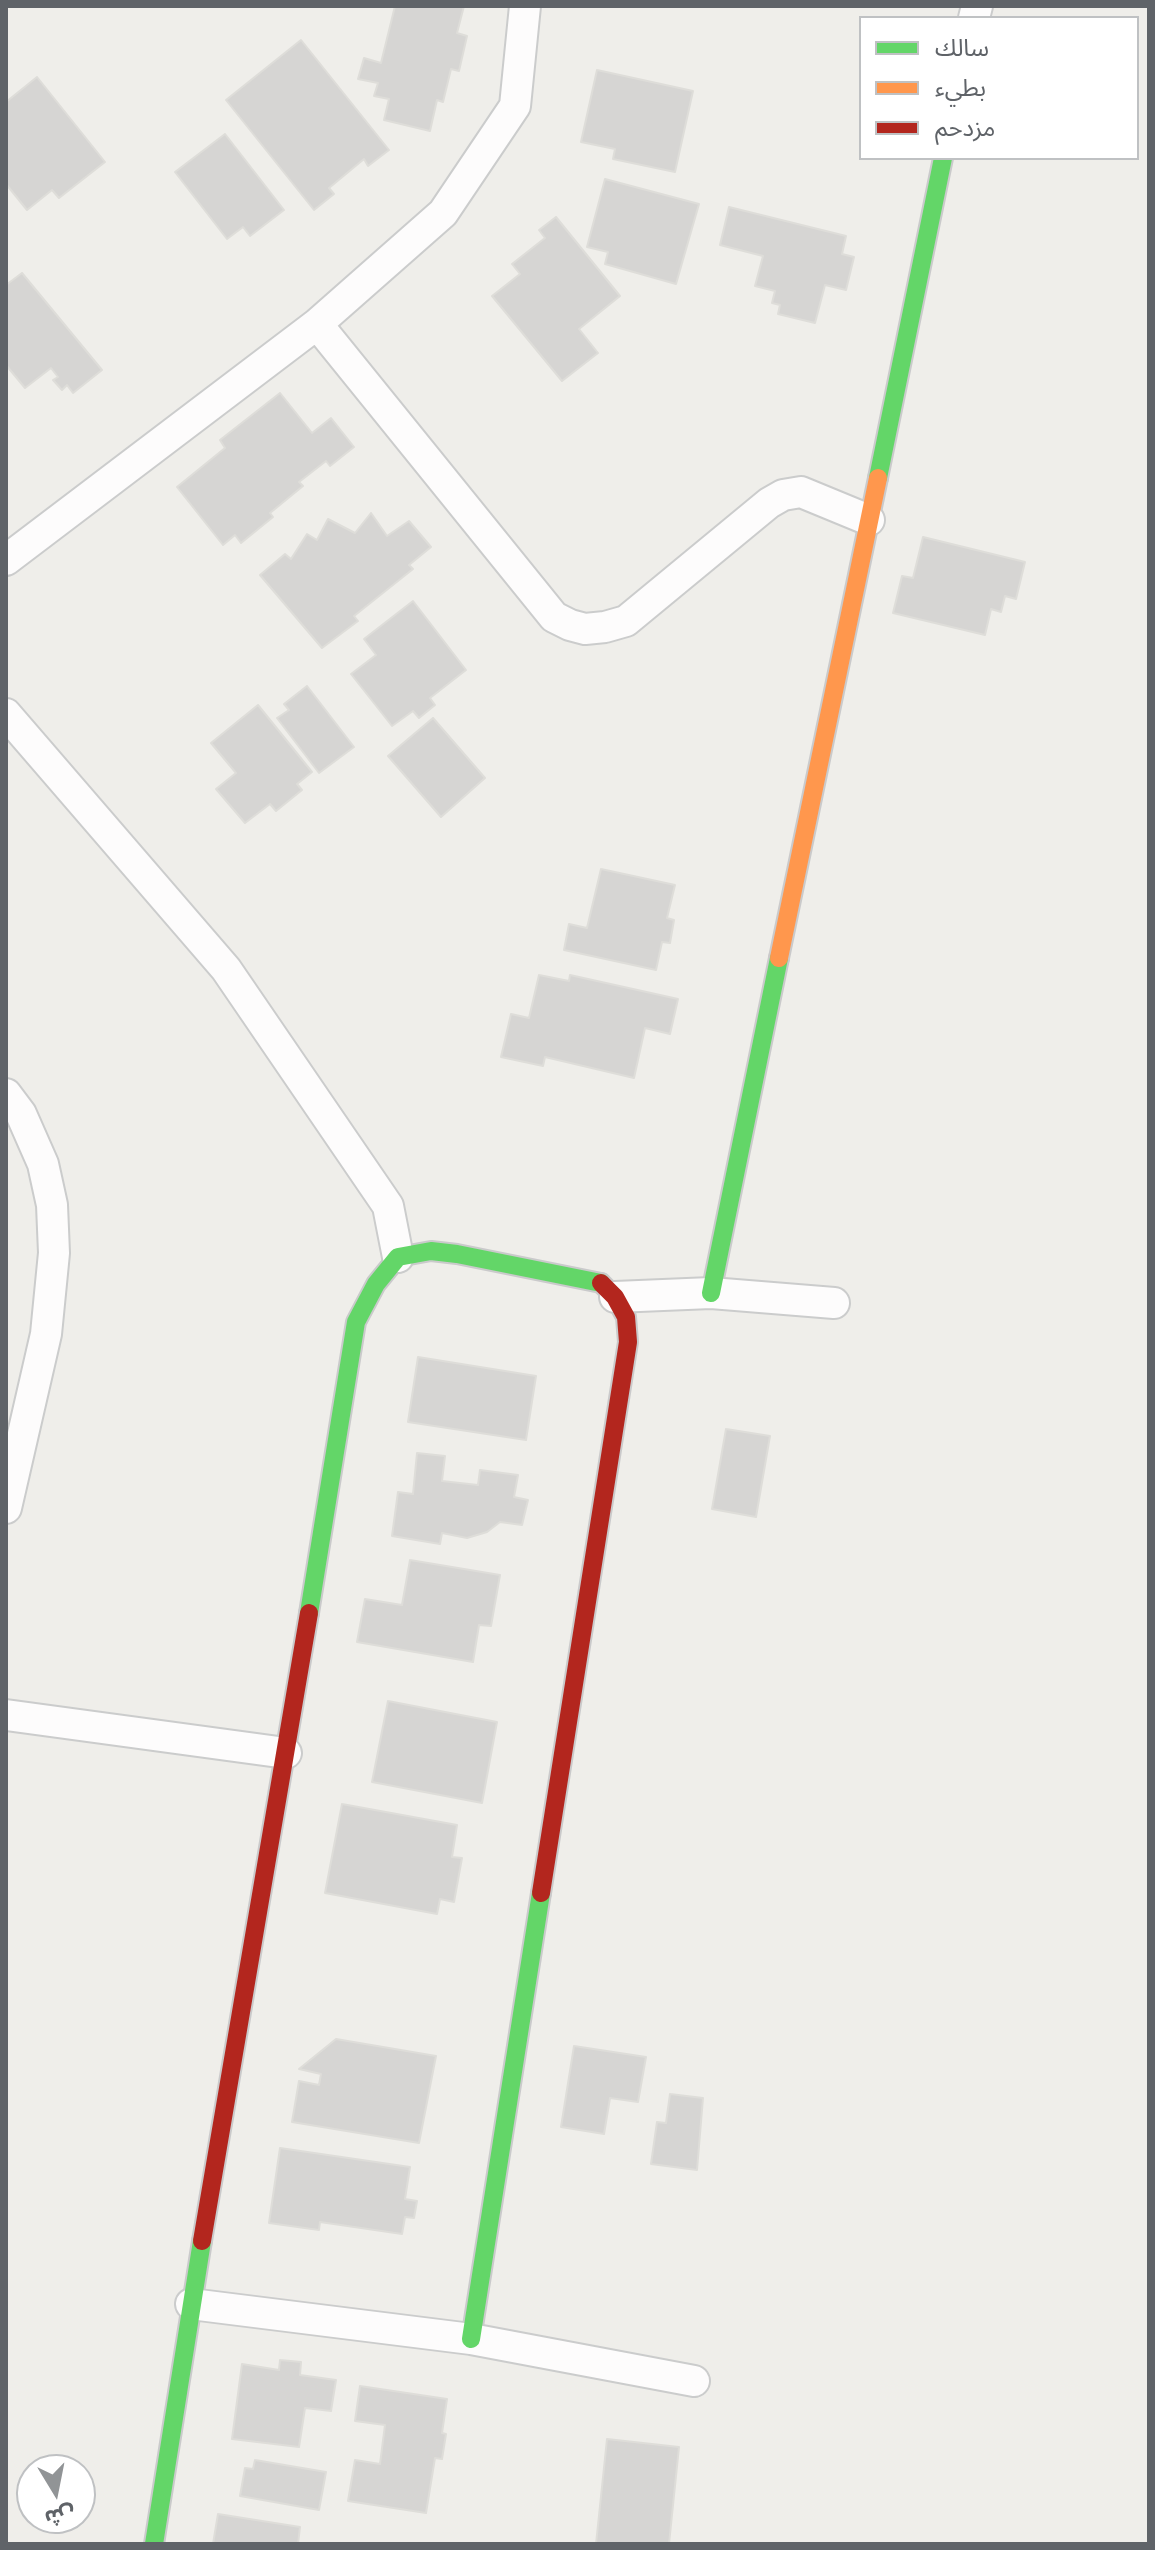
<!DOCTYPE html>
<html>
<head>
<meta charset="utf-8">
<style>
  body { margin:0 }
  #map { position:relative; width:1155px; height:2550px; overflow:hidden; background:#efeeea; font-family:"Fira Sans","Noto Sans Arabic",sans-serif }
  canvas { display:block }
  .frame { position:absolute; inset:0; border:8px solid #5f6368; pointer-events:none }
  .legend { position:absolute; left:859px; top:16px; width:280px; height:144px; box-sizing:border-box; background:#fff; border:2px solid #bfc1c3; margin:0; padding:10px 14px; list-style:none; font-size:24px; color:#5f6368 }
  .legend li { display:flex; align-items:center; gap:16px; height:40px }
  .legend b { width:40px; border:2px solid #bfc1c3 }
  .north { position:absolute; left:16px; top:2454px; width:80px; height:80px; box-sizing:border-box; background:#fff; border:2px solid #bfc1c3; border-radius:50%; rotate:170deg; font-size:22px; font-weight:700; line-height:32px; text-align:center; color:#5f6368 }
  .north::after { content:''; display:block; margin:auto; width:28px; height:36px; background:#919496; clip-path:polygon(50% 0,100% 100%,50% 72%,0 100%) }
</style>
</head>
<body>
<div id="map">
<canvas width="1155" height="2550"></canvas>
<div class="frame"></div>
<ul class="legend">
<li><b style="height:10px;background:#63d668"></b>سالك</li>
<li><b style="height:10px;background:#ff974d"></b>بطيء</li>
<li><b style="height:10px;background:#b3261e"></b>مزدحم</li>
</ul>
<div class="north">ش</div>
</div>
<script>
const ctx = document.querySelector('canvas').getContext('2d');
ctx.lineJoin = 'round';
function fill(path, color) { ctx.fillStyle = color; ctx.fill(path, 'evenodd'); }
const poly = rows => new Path2D(rows.map(r => 'M' + r).join(''));
function stroke(path, color, width, dash) { ctx.strokeStyle = color; ctx.lineWidth = width; ctx.lineCap = dash ? 'butt' : 'round'; ctx.setLineDash(dash || []); ctx.stroke(path); }
const building = poly([
  [395,6,464,6,457,33,467,36,459,71,451,69,443,102,437,100,430,131,384,120,389,99,374,96,378,83,358,79,364,58,381,63,395,6],
  [301,40,389,150,368,166,364,159,329,188,334,194,314,210,226,100,301,40],
  [597,70,693,91,675,172,613,159,615,149,581,142,597,70],
  [37,77,105,162,59,198,52,190,27,210,6,184,6,102,37,77],
  [225,134,284,210,250,236,243,227,227,239,175,172,225,134],
  [605,179,699,204,676,284,605,264,608,252,587,247,605,179],
  [729,207,846,236,842,254,854,257,846,290,825,285,815,323,778,314,780,305,772,303,775,291,755,286,763,256,720,245,729,207],
  [556,217,620,296,579,329,598,353,562,381,492,296,520,274,512,264,545,238,539,230,556,217],
  [22,273,102,370,73,393,67,385,62,390,53,380,58,377,51,368,25,388,6,365,6,285,22,273],
  [280,393,312,433,331,418,354,447,330,466,326,461,299,482,303,486,270,513,273,517,241,543,235,535,223,545,177,487,225,448,220,440,280,393],
  [371,513,387,536,409,521,431,547,409,565,413,569,354,616,358,621,322,648,260,575,285,554,291,559,307,534,317,540,328,519,355,533,371,513],
  [923,537,1025,562,1016,599,1005,596,1001,612,991,609,985,635,893,613,902,576,913,578,923,537],
  [413,601,466,670,430,698,435,705,419,718,413,711,392,726,351,674,376,655,364,639,413,601],
  [307,686,354,747,319,773,277,718,289,710,284,704,307,686],
  [258,705,312,772,297,784,302,790,276,811,270,804,245,823,216,789,236,773,211,743,258,705],
  [433,718,485,778,441,817,388,756,433,718],
  [601,869,675,885,667,918,674,920,670,943,662,942,656,970,564,950,569,924,587,928,601,869],
  [539,975,569,981,570,975,678,999,670,1034,645,1028,634,1078,545,1057,543,1066,501,1057,511,1014,529,1018,539,975],
  [418,1357,536,1376,526,1440,408,1422,418,1357],
  [726,1429,770,1436,756,1517,712,1509,726,1429],
  [417,1453,445,1456,442,1481,478,1485,480,1470,518,1475,514,1497,528,1500,522,1525,500,1522,487,1532,467,1538,442,1533,440,1544,392,1536,398,1492,413,1494,417,1453],
  [410,1560,500,1575,491,1626,479,1625,473,1662,357,1642,365,1599,402,1605,410,1560],
  [388,1701,497,1722,482,1803,372,1782,388,1701],
  [342,1804,457,1825,452,1857,462,1858,454,1902,440,1899,437,1914,325,1893,342,1804],
  [336,2039,436,2056,419,2143,292,2122,299,2081,319,2085,321,2074,299,2069,336,2039],
  [574,2046,646,2057,638,2102,610,2098,604,2134,561,2127,574,2046],
  [670,2094,703,2098,697,2170,651,2164,657,2122,666,2123,670,2094],
  [280,2148,410,2167,405,2199,417,2201,414,2218,405,2217,402,2234,320,2222,319,2230,269,2223,280,2148],
  [280,2360,301,2362,300,2375,336,2380,331,2411,305,2408,299,2447,232,2439,242,2364,279,2370,280,2360],
  [360,2386,447,2399,442,2433,446,2434,442,2459,435,2458,426,2513,348,2501,355,2460,380,2464,385,2425,355,2421,360,2386],
  [607,2439,679,2447,669,2544,596,2544,607,2439],
  [255,2460,326,2472,319,2510,240,2496,245,2468,253,2469,255,2460],
  [218,2514,300,2527,298,2544,213,2544,218,2514]
]);
const street = poly([
  [974,18,977,6],
  [317,324,554,617,570,625,585,629,605,627,626,621,769,503,783,495,801,492,869,520],
  [6,560,317,324,443,213,515,106,525,6],
  [6,714,226,969,388,1206,398,1257],
  [6,1094,21,1114,43,1164,52,1205,54,1253,46,1334,6,1508],
  [615,1297,711,1293,834,1303],
  [6,1715,286,1753],
  [191,2304,471,2339,694,2381]
]);
const fast = poly([
  [878,478,943,158],
  [711,1293,779,958],
  [309,1613,356,1322,376,1284,398,1257,431,1251,457,1254,601,1283],
  [471,2339,541,1893],
  [154,2544,202,2241]
]);
const slow = poly([
  [779,958,878,478]
]);
const jam = poly([
  [541,1893,628,1342,626,1317,615,1297,601,1283],
  [202,2241,309,1613]
]);
fill(building, '#d6d5d3');
stroke(building, '#deddd9', 2);
stroke(street, '#cbcccc', 34);
stroke(fast, '#cacacb', 22);
stroke(slow, '#cacacb', 22);
stroke(jam, '#cacacb', 22);
stroke(street, '#fdfcfc', 30);
stroke(fast, '#63d668', 18);
stroke(slow, '#ff974d', 18);
stroke(jam, '#b3261e', 18);
</script>
</body>
</html>
